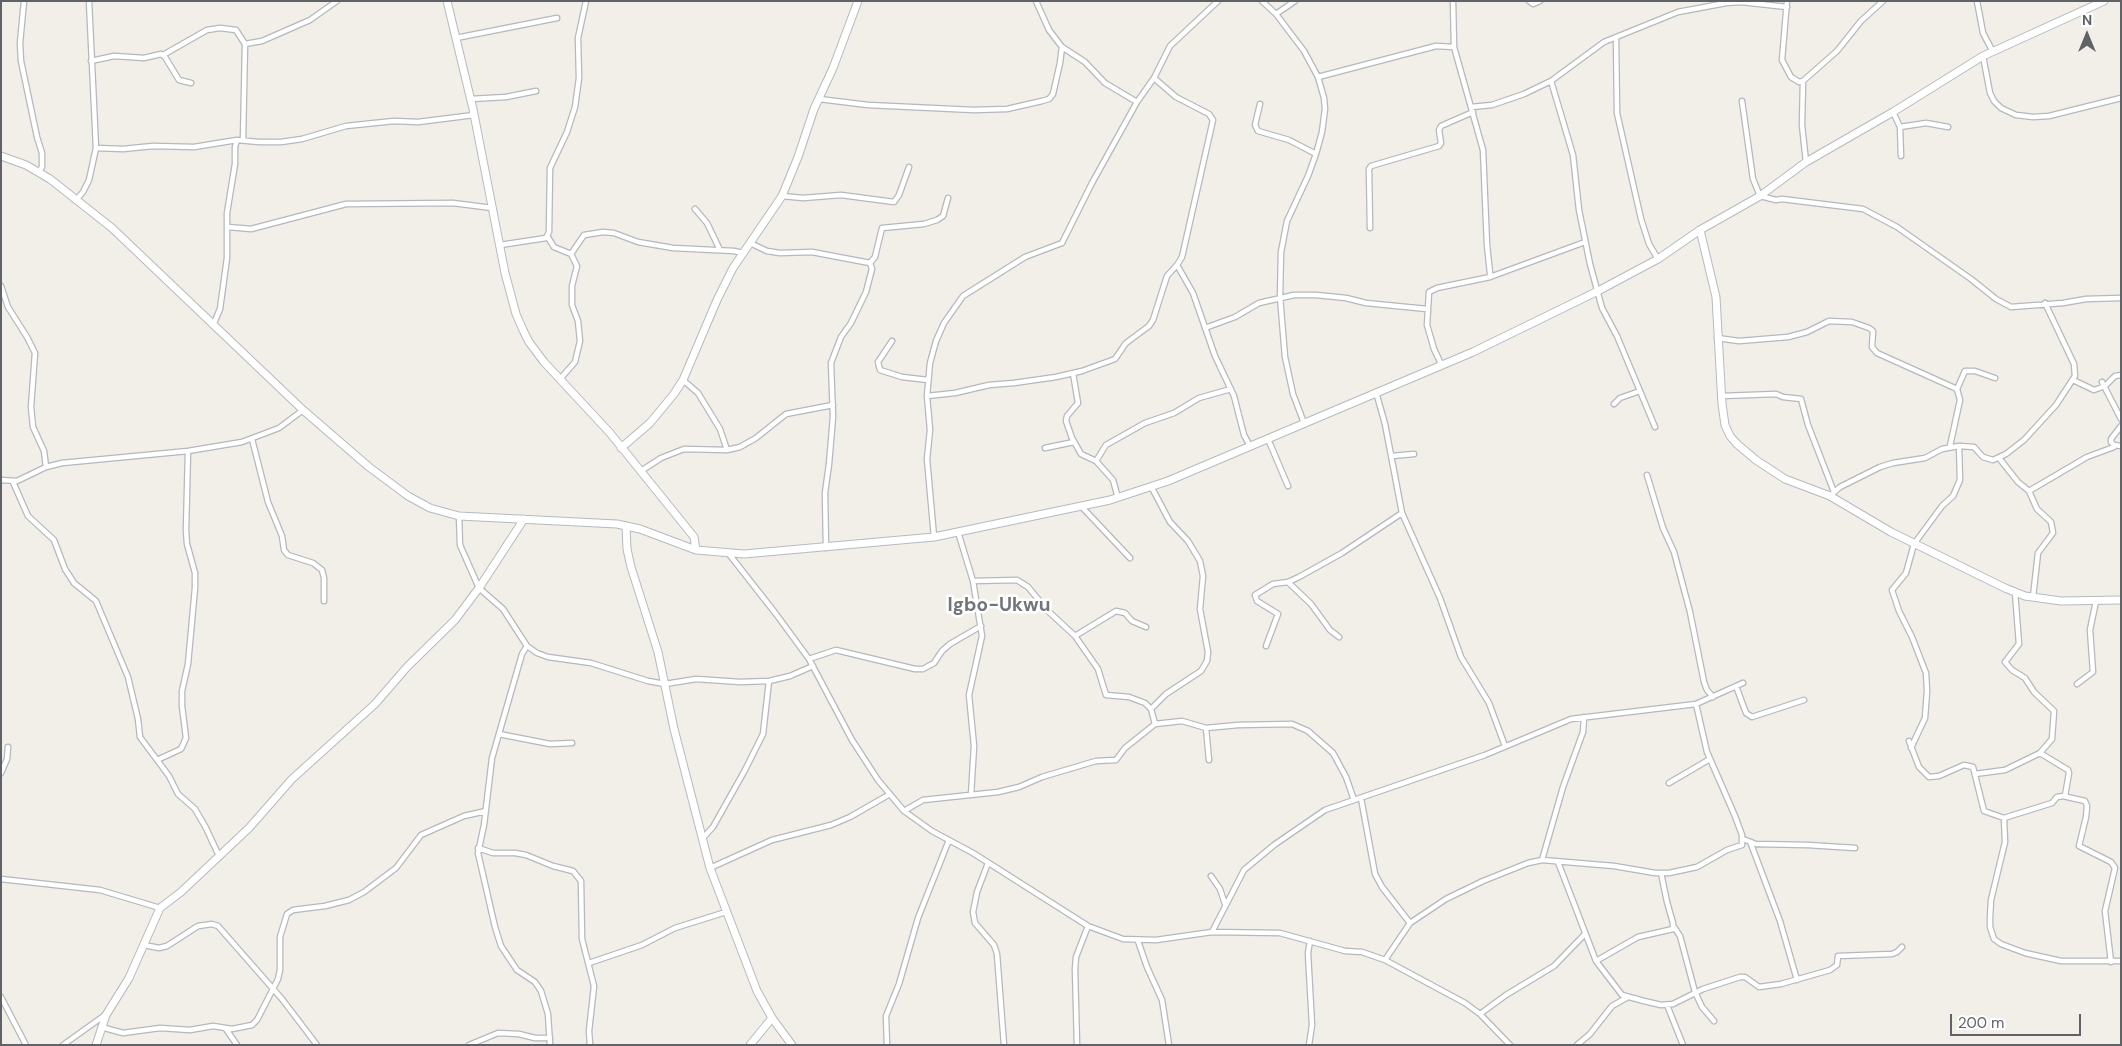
<!DOCTYPE html>
<html>
<head>
<meta charset="utf-8">
<style>
  body { margin:0 }
  #map { position:relative; width:2122px; height:1046px; overflow:hidden; background:#f1efe8; font-family:"DM Sans",sans-serif }
  canvas { display:block }
  .frame { position:absolute; inset:0; border:2px solid #5f6368; pointer-events:none }
  .north { position:absolute; left:2062px; top:10px; width:50px; height:50px; -webkit-text-stroke:4px #fff; paint-order:stroke; rotate:0deg; font-size:14px; font-weight:700; line-height:20px; text-align:center; color:#5f6368 }
  .north::after { content:''; display:block; margin:auto; width:18px; height:22px; background:#5f6368; clip-path:polygon(50% 0,100% 100%,50% 72%,0 100%) }
  .scale { position:absolute; left:1950px; top:1014px; width:131px; height:22px; box-sizing:border-box; border:2px solid #5f6368; border-top:0; padding-left:6px; font-size:15px; line-height:18px; white-space:nowrap; color:#5f6368; -webkit-text-stroke:4px #fff; paint-order:stroke }
</style>
</head>
<body>
<div id="map">
<canvas width="2122" height="1046"></canvas>
<div class="frame"></div>
<div class="north">N</div>
<div class="scale">200 m</div>
</div>
<script>
const ctx = document.querySelector('canvas').getContext('2d');
ctx.lineJoin = 'round';
const poly = rows => new Path2D(rows.map(r => 'M' + r).join(''));
function stroke(path, color, width, dash) { ctx.strokeStyle = color; ctx.lineWidth = width; ctx.lineCap = dash ? 'butt' : 'round'; ctx.setLineDash(dash || []); ctx.stroke(path); }
function label(font, color, halo, rows, align = 'center') {
  ctx.font = font + ' "DM Sans",sans-serif'; ctx.lineWidth = 5; ctx.setLineDash([]); ctx.textBaseline = 'middle'; ctx.strokeStyle = halo; ctx.fillStyle = color; for (const [text, x, y, turn = 0] of rows) {
    ctx.save(); ctx.translate(x, y); ctx.rotate((+turn || 0) * Math.PI / 180); ctx.textAlign = isNaN(turn) ? turn : align; if (halo) ctx.strokeText(text, 0, 0); ctx.fillText(text, 0, 0); ctx.restore();
  }
}
const street = poly([
  [24,1,20,43,21,61,37,137,42,153,42,167,39,172],
  [1036,1,1049,30,1062,47,1085,62,1105,83,1137,102],
  [1262,1,1276,14,1304,51,1318,77,1324,98,1325,109,1322,132,1316,154,1308,176,1287,221,1281,252,1280,297,1285,357,1293,394,1304,423],
  [1529,1,1533,4,1540,1],
  [1787,1,1782,60,1791,77,1799,82,1803,81],
  [1977,1,1983,33,1993,52],
  [1276,14,1295,1],
  [1616,37,1617,113,1641,219,1649,244,1658,259],
  [456,38,557,18],
  [245,44,262,41,310,20,337,1],
  [163,55,207,30,220,28,236,30,245,44,243,140],
  [1983,56,1990,93,1994,101,2001,108,2016,115,2033,117,2049,116,2121,98],
  [91,61,114,56,144,58,161,54,165,57,179,80,191,83],
  [1318,77,1436,46,1454,47],
  [1154,78,1176,97,1209,114,1213,120,1182,257,1177,265,1193,293,1215,356,1234,396,1244,435,1250,446],
  [1551,81,1573,155,1579,210,1590,264,1602,308,1617,336,1655,427],
  [471,99,506,97,536,91],
  [819,99,868,105,974,110,1007,109,1042,101,1049,99,1053,94,1060,63,1062,47],
  [1742,101,1753,179,1760,196,1776,200,1782,199,1863,209,1897,227,1971,279,1996,299,2011,307,2063,303,2086,299,2121,298],
  [1260,104,1255,125,1258,131,1289,140,1316,154],
  [1471,107,1492,105,1524,94,1551,81,1604,42,1678,12,1726,3,1741,2,1787,7],
  [1893,112,1900,127,1926,123,1948,127],
  [1900,127,1901,156],
  [96,148,123,149,153,146,194,147,237,140,259,142,281,142,302,139,346,126,394,121,418,122,474,115],
  [1806,162,1802,125,1803,81,1837,51,1861,21,1883,1],
  [782,196,803,198,841,195,894,202,899,195,909,167],
  [77,199,83,192,89,180,96,148,89,1],
  [695,209,707,223,720,250],
  [228,227,251,229,346,204,453,203,492,208],
  [1370,228,1369,169,1371,166,1439,146,1441,143,1439,130,1441,126,1473,112],
  [547,236,554,247,571,254,577,266,572,286,572,305,578,321,580,341,575,362,560,379],
  [750,243,767,251,780,253,812,252,870,263],
  [500,245,546,238,549,232,550,168,567,132,575,107,579,78,578,38,586,1],
  [571,254,584,235,603,232,614,233,638,242,673,248,734,251,743,253],
  [870,263,875,257,882,228,924,224,937,220,943,216,948,198],
  [1490,277,1585,242],
  [1,286,8,307,27,337,35,353,31,407,33,427,44,451,46,467],
  [214,323,220,309,227,258,227,213,235,164,235,147,237,140],
  [1205,328,1235,317,1259,303,1294,295,1316,295,1346,298,1366,303,1427,309],
  [1717,338,1739,341,1788,337,1807,332,1829,321,1852,322,1869,328,1873,331,1872,347,1877,353,1957,389,1960,400,1950,446],
  [892,341,878,362,880,370,902,377,928,380],
  [1441,364,1434,349,1427,325,1429,292,1437,288,1490,277,1490,273,1487,245,1483,150,1454,47,1453,1],
  [1073,373,1078,403,1067,416,1066,421,1072,438,1081,454,1096,461,1113,480,1118,498],
  [683,380,698,393,720,429,727,450],
  [2073,380,2094,390,2105,386,2115,376,2121,375],
  [2102,382,2121,419],
  [1957,389,1965,371,1975,371,1995,378],
  [927,396,955,393,989,385,1014,383,1056,377,1082,371,1115,359,1126,343,1149,326,1153,320,1167,276,1177,265],
  [1721,396,1776,394,1783,397,1801,399,1808,425,1834,492],
  [1614,404,1620,398,1640,391],
  [2121,426,2111,439,2111,442,2114,445,2121,446],
  [252,439,268,502,282,536,284,550,288,555,313,563,322,570,324,578,324,601],
  [1268,439,1288,486],
  [1045,448,1074,442],
  [1392,456,1414,454],
  [1999,458,2018,482,2029,491,2037,509,2051,522,2053,533,2038,553,2033,597],
  [1096,461,1106,445,1145,423,1174,413,1199,398,1231,389],
  [641,471,661,458,684,449,727,450,740,447,756,438,786,414,833,405],
  [1647,475,1663,528,1674,552,1690,612,1704,682,1707,690,1713,697],
  [1,480,17,481,46,467,62,463,188,451,242,442,279,428,303,410],
  [13,482,28,516,54,540,65,569,74,583,96,601,128,677,138,719,140,737,169,776,178,794,195,809,206,828,219,856],
  [2029,491,2087,457,2114,447,2114,445],
  [1830,496,1840,487,1880,467,1893,463,1925,458,1942,449,1959,446,1974,447,1983,457,1993,460,2006,454,2024,440,2056,405,2075,376,2074,364,2045,303],
  [1082,507,1130,558],
  [1402,513,1440,598,1461,657,1489,703,1505,746],
  [459,516,460,545,479,588,503,609,527,646,537,653,548,657,591,663,648,681,665,684,696,679,740,682,769,681,790,676,813,666],
  [958,532,973,581,982,636,969,695,974,746,971,795],
  [934,537,927,459,930,430,927,396,930,363,936,341,944,323,963,296,1025,257,1062,243,1092,183,1137,102,1154,78,1170,46,1218,1],
  [826,548,825,493,829,464,833,417,831,363,841,337,851,323,866,292,872,269,870,263],
  [729,554,776,614,809,659,852,740,878,780,904,811,932,831,973,853,1088,926,1123,939,1156,940,1212,932,1280,933,1345,951,1362,952,1385,960,1465,1003,1480,1014,1510,1045],
  [973,581,1017,580,1028,587,1048,611,1075,636,1098,669,1106,695,1129,697,1145,703,1151,709,1155,724],
  [1288,582,1311,604,1330,630,1339,637],
  [1075,636,1116,611,1125,613,1132,621,1146,627],
  [527,646,522,654,492,758,484,825,478,853,495,927,501,946,517,970,535,982,541,991,548,1014,550,1045],
  [1266,646,1278,614,1257,601,1255,595,1273,584,1288,582,1299,577,1342,553,1402,513,1385,424,1376,392],
  [809,659,836,650,915,669,923,669,934,663,942,651,950,644,981,626],
  [2077,684,2093,672,2090,630,2096,601],
  [1736,686,1746,713,1752,717,1804,700],
  [1151,709,1166,694,1201,671,1207,661,1208,652,1200,609,1203,576,1200,561,1188,541,1170,522,1152,488],
  [1206,728,1209,760],
  [499,734,550,744,572,743],
  [1909,741,1919,767,1929,777,1939,776,1964,765,1973,767,1984,811,2004,818,2052,803,2057,797,2063,796,2085,801,2087,806,2086,817,2079,846,2111,862,2115,868,2105,911,2111,962],
  [1911,748,1925,718,1927,691,1926,673,1912,637,1899,611,1892,590,1906,573,1914,544,1942,506,1953,496,1960,480,1959,446],
  [2040,753,2068,770,2069,773,2065,796],
  [157,760,181,749,186,738,182,706,182,691,188,664,195,588,195,573,187,544,186,530,188,451],
  [1,773,7,759,8,747],
  [1975,774,2005,770,2040,753,2052,739,2054,711,2034,692,2025,678,2012,670,2005,662,2019,644,2015,592],
  [1669,783,1710,759],
  [1361,798,1375,874,1382,887,1410,923],
  [904,811,923,800,998,792,1019,787,1042,777,1096,761,1116,760,1125,748,1155,724,1182,721,1206,728,1238,725,1292,724,1308,731,1333,753,1346,777,1354,800],
  [2004,818,2005,842,1991,900,1990,918,1990,927,1994,939,2001,944,2025,953,2061,961,2121,961],
  [702,839,713,827,745,770,763,734,769,681],
  [1743,839,1756,844,1808,845,1855,848],
  [1751,844,1780,921,1797,980],
  [478,848,493,853,515,853,526,855,553,866,573,871,581,881,582,939,594,986,589,1031,590,1045],
  [1542,860,1563,787,1583,732,1584,717],
  [1558,862,1596,961,1622,995,1644,1001,1661,1005,1673,1004,1703,989,1740,977,1745,977,1759,987,1781,984,1830,970,1837,965,1838,956,1892,954,1897,952,1902,947],
  [988,863,977,892,973,912,975,923,994,945,997,954,1004,1045],
  [710,868,772,840,831,825,850,817,890,794],
  [1211,876,1220,889,1225,904],
  [1,879,100,890,160,908],
  [1674,927,1680,936,1695,992,1702,1007,1714,1021],
  [1212,932,1244,870,1274,845,1325,810,1485,755,1571,719,1696,704,1743,683],
  [1138,941,1147,967,1162,1000,1169,1045],
  [144,945,159,948,167,946,198,926,212,924,218,926,282,999,317,1045],
  [1385,960,1410,923,1446,899,1483,881,1528,863,1542,860,1614,866,1655,873,1669,873,1697,867,1727,850,1742,845,1742,835,1735,816,1707,752,1696,704],
  [1596,961,1638,937,1673,929,1673,923,1667,902,1661,873],
  [589,963,642,945,675,928,726,912],
  [1,997,26,1045],
  [1667,1005,1683,1045],
  [1480,1014,1506,995,1554,966,1584,935],
  [101,1027,123,1033,160,1028,190,1030,213,1026,232,1029,252,1025,257,1020,278,979,280,970,280,937,287,914,293,910,325,906,349,900,364,892,396,868,421,835,464,816,486,811],
  [226,1029,237,1045],
  [63,1045,105,1015],
  [469,1045,498,1033,519,1034,535,1038,550,1038],
  [887,1045,886,1016,899,984,918,918,949,840],
  [1077,1045,1075,969,1076,957,1088,926],
  [1309,1045,1312,1025,1308,953,1310,941],
  [1577,1045,1590,1034,1612,1006,1628,997]
]);
const secondary = poly([
  [447,1,473,109,505,273,516,314,523,330,529,342,544,362,610,433,694,537,696,550],
  [1,156,26,165,50,179,112,228,303,410,369,467,408,496,430,508,459,516,617,524,640,529,696,550,744,554,934,537,1110,500,1168,481,1473,352,1598,291,1658,259,1700,230,1760,196,1806,162,1893,112,1983,56,2104,1],
  [1700,230,1716,297,1722,404,1725,425,1730,436,1737,444,1756,460,1785,479,1830,496,1891,532,2005,588,2025,596,2061,601,2121,600],
  [621,448,650,423,674,394,683,380,717,300,733,268,782,196,798,157,814,109,833,68,858,1],
  [626,526,627,549,631,567,658,652,674,729,710,868,757,991,772,1018,792,1045],
  [96,1045,106,1015,129,978,160,908,181,892,249,828,292,779,375,704,407,667,455,620,479,588,524,519],
  [750,1045,772,1018]
]);
const districtNames = [
  ["Igbo-Ukwu",999,606]
];
stroke(street, '#b5b8bc', 7);
stroke(secondary, '#b6babf', 9);
stroke(street, '#fff', 4.5);
stroke(secondary, '#fff', 7);
label('bold 19px', '#70757a', '#fff', districtNames);
</script>
</body>
</html>
